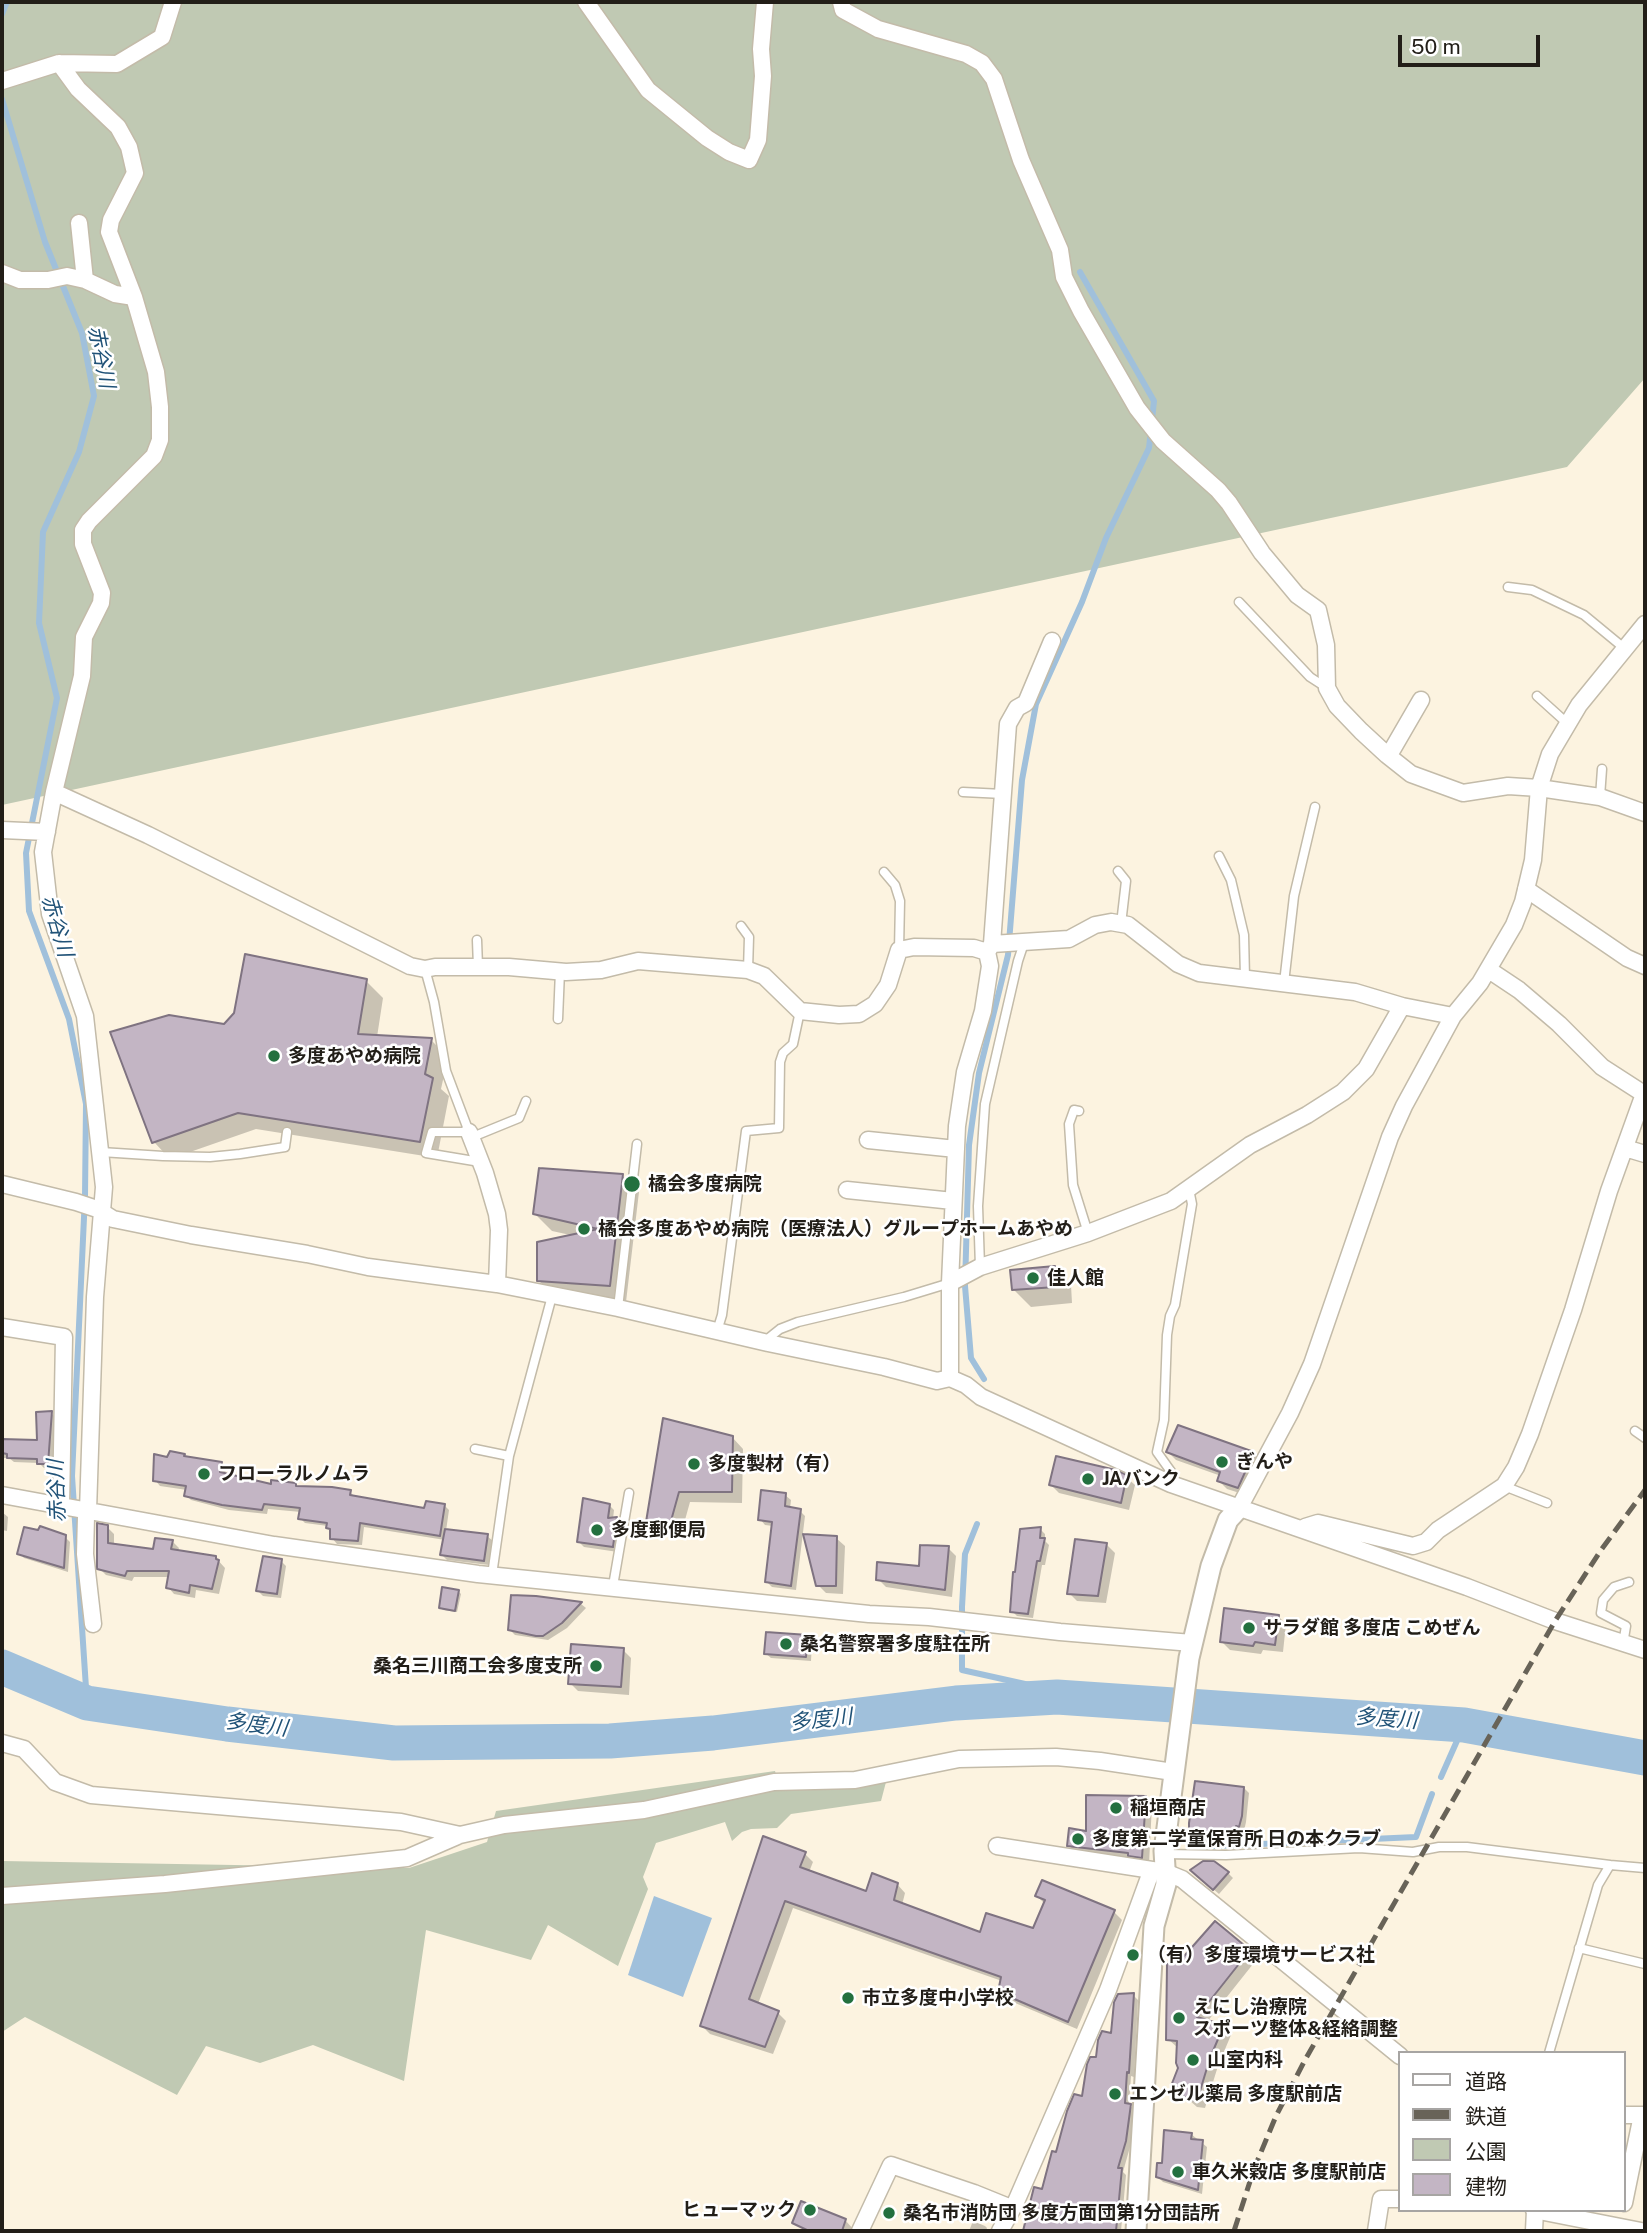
<!DOCTYPE html>
<html>
<head>
<meta charset="utf-8">
<style>
  body { margin:0 }
  #map { position:relative; width:1647px; height:2233px; overflow:hidden; background:#fcf3e0; font-family:"Public Sans","Noto Sans JP",sans-serif }
  canvas { display:block }
  .frame { position:absolute; inset:0; border:4px solid #221e18; pointer-events:none }
  .legend { position:absolute; left:1398px; top:2051px; width:228px; height:161px; box-sizing:border-box; background:#fff; border:2px solid #a7a5a3; margin:0; padding:9px 12px; list-style:none; font-size:21px; color:#221e18 }
  .legend li { display:flex; align-items:center; gap:14px; height:35px }
  .legend b { width:35px; border:2px solid #a7a5a3 }
  .scale { position:absolute; left:1398px; top:35px; width:142px; height:32px; box-sizing:border-box; border:4px solid #221e18; border-top:0; padding-left:9px; font-size:21px; line-height:24px; white-space:nowrap; color:#221e18; -webkit-text-stroke:5px #fff; paint-order:stroke }
</style>
</head>
<body>
<div id="map">
<canvas width="1647" height="2233"></canvas>
<div class="frame"></div>
<ul class="legend">
<li><b style="height:9px;background:#fff"></b>道路</li>
<li><b style="height:9px;background:#686358"></b>鉄道</li>
<li><b style="height:19px;background:#c0c9b3"></b>公園</li>
<li><b style="height:19px;background:#c3b5c4"></b>建物</li>
</ul>
<div class="scale">50 m</div>
</div>
<script>
const ctx = document.querySelector('canvas').getContext('2d');
ctx.lineJoin = 'round';
function fill(path, color) { ctx.fillStyle = color; ctx.fill(path, 'evenodd'); }
const poly = rows => new Path2D(rows.map(r => 'M' + r).join(''));
function stroke(path, color, width, dash) { ctx.strokeStyle = color; ctx.lineWidth = width; ctx.lineCap = dash ? 'butt' : 'round'; ctx.setLineDash(dash || []); ctx.stroke(path); }
function label(font, color, halo, rows, align = 'center') {
  ctx.font = font + ' "Public Sans","Noto Sans JP",sans-serif'; ctx.lineWidth = 5; ctx.setLineDash([]); ctx.textBaseline = 'middle'; ctx.strokeStyle = halo; ctx.fillStyle = color; for (const [text, x, y, turn = 0] of rows) {
    ctx.save(); ctx.translate(x, y); ctx.rotate((+turn || 0) * Math.PI / 180); ctx.textAlign = isNaN(turn) ? turn : align; if (halo) ctx.strokeText(text, 0, 0); ctx.fillText(text, 0, 0); ctx.restore();
  }
}
const green = poly([
  [2,2,1645,2,1645,378,1567,467,2,805],
  [775,1771,779,1786,856,1789,886,1782,881,1801,791,1814,777,1828,751,1829,742,1832,732,1841,725,1822,656,1843,643,1877,648,1889,618,1966,548,1925,531,1960,426,1930,404,2081,313,2045,260,2063,206,2046,177,2095,25,2017,2,2032,2,1861,409,1868,487,1842,496,1811]
]);
const water = poly([
  [654,1896,712,1918,683,1997,628,1975]
]);
const shadow = poly([
  [366,981,383,998,377,1037,431,1040,448,1057,441,1089,449,1096,437,1158,256,1129,170,1159,154,1142,224,1026],
  [622,1175,639,1192,626,1302,555,1297,538,1280,575,1236,552,1231,535,1214],
  [1054,1268,1071,1285,1072,1303,1031,1307,1014,1290],
  [51,1413,56,1418,53,1469,44,1468,39,1463,14,1462,9,1458,2,1458,2,1441,38,1442],
  [732,1437,743,1449,742,1503,690,1502,680,1538,659,1533,648,1522],
  [1168,1452,1253,1454,1261,1462,1246,1495,1227,1489,1219,1481,1221,1476,1176,1460],
  [184,1455,187,1458,221,1464,226,1469,225,1475,272,1486,296,1485,298,1487,350,1492,356,1498,426,1510,444,1505,449,1510,446,1531,487,1536,493,1541,489,1565,447,1560,442,1555,445,1540,364,1527,362,1545,337,1544,332,1538,332,1531,328,1526,305,1523,300,1518,301,1512,268,1509,267,1514,229,1510,191,1500,186,1495,187,1490,160,1486,155,1480,168,1459],
  [1126,1477,1135,1485,1129,1510,1059,1493,1051,1485],
  [785,1495,791,1500,790,1509,800,1511,805,1516,796,1590,772,1587,767,1582,773,1526,765,1525,760,1519],
  [609,1505,614,1510,613,1519,621,1524,618,1552,584,1547,578,1541],
  [2,1512,8,1517,7,1531,2,1530],
  [107,1527,114,1534,114,1546,154,1551,172,1541,179,1548,178,1551,215,1557,225,1568,219,1594,196,1590,195,1598,174,1594,168,1587,170,1577,134,1577,132,1581,106,1575,99,1568],
  [1040,1529,1045,1534,1045,1541,1049,1545,1045,1565,1042,1565,1033,1618,1017,1616,1012,1611],
  [39,1532,65,1537,70,1542,68,1572,24,1558,19,1553],
  [836,1538,845,1546,843,1594,826,1593,818,1585],
  [1107,1545,1115,1553,1106,1603,1077,1601,1069,1593],
  [948,1548,956,1556,952,1597,886,1587,878,1579,920,1568],
  [281,1561,286,1566,281,1598,263,1596,258,1591],
  [459,1592,461,1594,457,1612,443,1610,441,1608],
  [512,1597,581,1604,586,1608,567,1628,548,1640,515,1635,510,1630],
  [1278,1616,1286,1624,1283,1652,1263,1650,1261,1654,1230,1650,1222,1642],
  [807,1637,812,1642,811,1661,771,1658,765,1653],
  [623,1650,631,1658,629,1695,578,1691,570,1683],
  [1244,1788,1249,1793,1246,1822,1244,1831,1240,1830,1240,1842,1237,1841,1235,1845,1196,1843,1191,1837],
  [1145,1797,1152,1804,1149,1864,1076,1852,1069,1846],
  [764,1838,805,1854,813,1862,809,1872,868,1893,897,1884,905,1893,902,1905,981,1935,1034,1930,1045,1904,1037,1896,1114,1912,1122,1920,1077,2029,1008,2000,999,1991,1002,1981,793,1908,758,2004,778,2013,786,2021,773,2054,710,2034,702,2026],
  [1228,1873,1233,1878,1219,1894,1197,1875],
  [1249,1951,1257,1959,1207,2022,1223,2027,1231,2035,1218,2066,1205,2108,1197,2107,1181,2093,1178,2048,1168,2039],
  [1133,1995,1138,2000,1134,2077,1131,2076,1129,2105,1135,2110,1130,2147,1123,2172,1126,2175,1121,2231,1025,2231,1035,2189,1044,2191,1057,2154,1084,2099,1098,2059,1113,2035],
  [1191,2134,1207,2147,1202,2194,1163,2182,1158,2177,1164,2165],
  [845,2220,855,2231,806,2231,794,2223],
  [973,2221,985,2226,987,2228,986,2231,969,2231]
]);
const stream = poly([
  [2,14,7,2],
  [2,99,45,242,82,333,94,396,79,452,43,532,39,623,57,698,26,853,29,911,69,1019,86,1104,85,1196,72,1476,87,1703],
  [984,1379,971,1358,965,1286,969,1145,979,1073,1008,955,1022,780,1036,704,1082,602,1106,538,1149,448,1154,401,1080,272],
  [977,1524,965,1554,962,1607,962,1670,1034,1686,1050,1697],
  [1441,1777,1464,1725],
  [1195,1847,1416,1837,1432,1794]
]);
const river = poly([
  [2,1667,87,1703,227,1724,394,1743,610,1741,713,1733,956,1703,1057,1697,1464,1725,1645,1758]
]);
const building = poly([
  [245,954,367,979,358,1034,432,1038,425,1074,433,1078,420,1142,238,1113,152,1143,110,1032,169,1015,224,1024,234,1013,245,954],
  [539,1168,623,1174,610,1286,537,1281,537,1242,598,1229,533,1214,539,1168],
  [1055,1266,1056,1287,1012,1290,1010,1270,1055,1266],
  [52,1411,48,1464,37,1464,37,1459,7,1458,7,1454,2,1453,2,1439,37,1440,36,1412,52,1411],
  [663,1418,733,1436,732,1492,679,1492,669,1528,646,1522,663,1418],
  [1178,1425,1254,1452,1238,1488,1217,1481,1220,1472,1166,1452,1178,1425],
  [170,1451,185,1454,184,1456,222,1462,220,1472,271,1484,271,1480,296,1483,296,1486,332,1487,351,1490,350,1495,424,1508,426,1501,445,1504,440,1536,360,1523,358,1541,330,1539,330,1529,326,1528,327,1523,298,1519,300,1508,264,1504,262,1510,222,1505,184,1496,186,1486,153,1481,154,1454,167,1457,170,1451],
  [1056,1456,1116,1470,1127,1475,1121,1503,1049,1485,1056,1456],
  [761,1490,786,1493,785,1506,801,1509,791,1586,765,1582,772,1522,758,1520,761,1490],
  [583,1498,610,1504,608,1518,617,1517,613,1547,577,1542,583,1498],
  [97,1523,108,1525,108,1543,153,1549,155,1538,173,1540,171,1549,216,1556,216,1559,219,1560,212,1589,190,1585,189,1593,166,1588,169,1571,127,1571,125,1576,97,1569,97,1523],
  [40,1526,66,1535,64,1568,17,1554,24,1527,38,1530,40,1526],
  [1041,1527,1040,1538,1045,1538,1040,1561,1037,1561,1028,1614,1010,1612,1013,1572,1015,1572,1020,1529,1041,1527],
  [445,1529,488,1534,484,1561,440,1555,445,1529],
  [803,1534,837,1536,836,1586,816,1586,803,1534],
  [1075,1539,1107,1543,1098,1596,1067,1594,1075,1539],
  [920,1545,949,1546,945,1590,876,1580,877,1562,919,1566,920,1545],
  [263,1556,282,1559,277,1594,256,1591,263,1556],
  [442,1587,459,1590,455,1611,439,1608,442,1587],
  [511,1595,536,1596,582,1602,562,1623,543,1636,536,1636,508,1630,511,1595],
  [1224,1608,1279,1615,1275,1645,1255,1642,1253,1646,1220,1642,1224,1608],
  [766,1632,808,1635,806,1657,764,1654,766,1632],
  [571,1644,624,1648,621,1687,568,1684,571,1644],
  [1195,1781,1244,1787,1242,1816,1239,1827,1236,1826,1235,1838,1232,1837,1230,1841,1189,1838,1189,1823,1195,1781],
  [1086,1795,1146,1796,1142,1858,1128,1856,1128,1853,1067,1846,1069,1828,1086,1831,1086,1795],
  [763,1836,806,1852,800,1867,866,1891,872,1873,898,1883,894,1900,980,1932,986,1913,1033,1928,1045,1900,1035,1896,1042,1880,1115,1910,1068,2022,998,1992,1001,1977,785,1901,749,1999,779,2011,765,2047,700,2026,763,1836],
  [1203,1861,1214,1861,1229,1872,1213,1890,1190,1870,1203,1861],
  [1215,1921,1250,1950,1197,2017,1224,2025,1210,2058,1197,2101,1187,2099,1171,2086,1178,2068,1176,2063,1177,2041,1166,2040,1167,1964,1178,1963,1215,1921],
  [1134,1993,1129,2073,1127,2072,1125,2103,1131,2104,1126,2141,1118,2168,1122,2168,1116,2231,1023,2231,1034,2187,1042,2189,1052,2151,1056,2152,1067,2111,1074,2094,1082,2096,1087,2064,1090,2057,1096,2057,1098,2040,1102,2031,1111,2033,1114,2002,1118,1994,1134,1993],
  [1164,2130,1192,2133,1191,2139,1203,2140,1198,2190,1156,2177,1157,2163,1162,2163,1164,2130],
  [801,2201,846,2219,842,2231,809,2231,792,2223,801,2201]
]);
const service = poly([
  [1508,587,1532,590,1584,615,1624,648],
  [1239,602,1310,677,1327,688],
  [1537,696,1568,724],
  [963,792,1003,794],
  [1600,797,1602,769],
  [1219,856,1231,880,1244,935,1245,978],
  [1118,871,1126,881,1121,924],
  [884,872,895,885,900,901,899,950],
  [741,926,749,937,748,970],
  [477,940,478,967],
  [425,969,434,1002,446,1071,469,1132,432,1132,426,1153,480,1162],
  [1284,983,1294,896,1315,807],
  [558,1019,560,971],
  [1079,1111,1074,1110,1069,1124,1073,1185,1088,1233],
  [470,1138,519,1118,526,1101],
  [101,1152,163,1156,210,1157,240,1154,285,1147,287,1132],
  [980,1267,978,1206,985,1104,1018,961,1024,943],
  [618,1308,637,1144],
  [717,1331,722,1315,746,1131,779,1128,780,1062,783,1053,793,1044,800,1011],
  [768,1343,770,1337,780,1329,798,1322,904,1297,950,1283],
  [1635,1431,1645,1438],
  [475,1449,509,1456],
  [1171,1484,1172,1473,1157,1452,1164,1420,1167,1335,1170,1316,1175,1305,1192,1204,1189,1189],
  [1504,1486,1547,1503],
  [492,1575,509,1456,552,1296],
  [613,1586,629,1493],
  [1623,1644,1626,1626,1601,1613,1603,1600,1614,1587,1629,1582],
  [1164,1854,1226,1855,1359,1848,1413,1852,1439,1847,1467,1847,1610,1865],
  [1579,1948,1645,1964],
  [1549,2053,1598,1885,1610,1865,1645,1868]
]);
const minor = poly([
  [586,2,648,90,707,138,729,152,749,160,758,140,763,76,761,49,765,2],
  [841,2,843,10,878,29,966,54,982,63,994,79,1021,160,1060,250,1064,277,1081,311,1137,408,1163,441,1218,490,1229,503,1262,553,1297,595,1318,610,1326,645,1327,688,1337,706,1361,731,1387,755,1411,774,1463,793,1508,786,1539,788,1600,797,1645,813],
  [59,63,78,89,118,127,129,147,135,173,111,220,109,232,134,297,156,372,160,407,160,440,154,456,89,521,83,530,83,544,102,593,101,603,84,637,82,676,54,792,43,852,50,914,85,1016,104,1187,95,1297,88,1511,86,1517,85,1554,93,1624],
  [2,81,59,63,117,64,162,37,173,2],
  [79,223,85,280],
  [2,273,20,280,48,280,67,276,85,280,115,294,134,297],
  [1387,755,1392,750,1421,700],
  [54,792,148,835,410,966,425,969,435,967,509,967,566,972,601,970,638,961,748,970,764,976,800,1011,839,1015,859,1014,875,1004,888,985,899,950,914,947,974,948,987,952],
  [2,830,47,832],
  [1526,889,1627,958,1645,966],
  [992,944,1069,939,1095,925,1111,922,1128,925,1178,964,1199,973,1355,992,1402,1006],
  [469,1132,485,1173,497,1214,499,1230,497,1284],
  [868,1140,956,1149],
  [1625,1148,1645,1154],
  [2,1184,76,1202,97,1209,113,1219,191,1235,307,1254,368,1267,497,1284,618,1308,768,1343,884,1367,937,1381,950,1378,966,1385,981,1397,1171,1484,1467,1587,1555,1621,1645,1650],
  [847,1190,953,1201],
  [950,1283,980,1267,1088,1233,1171,1201,1250,1145,1307,1115,1343,1092,1366,1069,1402,1006,1453,1016],
  [2,1327,64,1337,61,1506],
  [950,1378,950,1283,957,1126,965,1072,983,1011,990,966,987,952,992,944,1008,724,1017,708,1026,703,1052,641],
  [2,1495,274,1545,478,1574,869,1614,929,1617,1060,1632,1192,1643],
  [1239,1508,1290,1413,1312,1364,1390,1137,1404,1106,1453,1016,1480,983,1514,925,1523,902,1533,860,1539,788,1550,754,1579,705,1645,624],
  [1305,1527,1318,1523,1413,1546,1426,1542,1438,1530,1504,1486,1516,1467,1530,1434,1573,1310,1609,1191,1644,1094,1602,1067,1559,1024,1519,990,1489,970],
  [2,1743,24,1749,55,1782,91,1795,401,1822,460,1835],
  [997,1846,1165,1872,1182,1879,1400,2056],
  [2,1896,165,1884,407,1858,460,1835,504,1825,644,1810,774,1782,855,1780,959,1759,1056,1757,1100,1761,1173,1772],
  [1624,2115,1645,2115],
  [1624,2203,1642,2115],
  [1534,2210,1641,2231],
  [860,2231,891,2165,974,2193,1011,2208],
  [1000,2231,1015,2204,1108,1990,1151,1872],
  [1376,2231,1381,2199,1400,2199],
  [1534,2231,1535,2210]
]);
const tertiary = poly([
  [1136,2231,1154,1926,1166,1884,1164,1851,1189,1658,1211,1566,1228,1520,1239,1508]
]);
const rail = poly([
  [1234,2231,1254,2169,1276,2116,1305,2060,1555,1621,1601,1550,1645,1490]
]);
const markers = [
  [274,1056,7,"#23703f"],
  [632,1184,9,"#23703f"],
  [584,1229,7,"#23703f"],
  [1033,1278,7,"#23703f"],
  [1222,1462,7,"#23703f"],
  [694,1464,7,"#23703f"],
  [204,1474,7,"#23703f"],
  [1088,1479,7,"#23703f"],
  [597,1530,7,"#23703f"],
  [1249,1628,7,"#23703f"],
  [786,1644,7,"#23703f"],
  [596,1666,7,"#23703f"],
  [1116,1808,7,"#23703f"],
  [1078,1839,7,"#23703f"],
  [1133,1955,7,"#23703f"],
  [848,1998,7,"#23703f"],
  [1179,2018,7,"#23703f"],
  [1193,2060,7,"#23703f"],
  [1115,2094,7,"#23703f"],
  [1178,2172,7,"#23703f"],
  [810,2210,7,"#23703f"],
  [889,2213,7,"#23703f"]
];
const poiNames = [
  ["多度あやめ病院",288,1056],
  ["橘会多度病院",648,1184],
  ["橘会多度あやめ病院（医療法人）グループホームあやめ",598,1229],
  ["佳人館",1047,1278],
  ["ぎんや",1236,1462],
  ["多度製材（有）",708,1464],
  ["フローラルノムラ",218,1474],
  ["JAバンク",1102,1479],
  ["多度郵便局",611,1530],
  ["サラダ館 多度店 こめぜん",1263,1628],
  ["桑名警察署多度駐在所",800,1644],
  ["桑名三川商工会多度支所",582,1666,"right"],
  ["稲垣商店",1130,1808],
  ["多度第二学童保育所 日の本クラブ",1092,1839],
  ["（有）多度環境サービス社",1147,1955],
  ["市立多度中小学校",862,1998],
  ["えにし治療院",1193,2007],
  ["スポーツ整体&経絡調整",1193,2029],
  ["山室内科",1207,2060],
  ["エンゼル薬局 多度駅前店",1129,2094],
  ["車久米穀店 多度駅前店",1192,2172],
  ["ヒューマック",796,2210,"right"],
  ["桑名市消防団 多度方面団第1分団詰所",903,2213]
];
const waterNames = [
  ["赤谷川",101,357,79],
  ["赤谷川",57,926,74],
  ["赤谷川",57,1491,-92],
  ["多度川",1386,1719,4],
  ["多度川",821,1720,-6],
  ["多度川",256,1725,7]
];
fill(green, '#c0c9b3');
fill(water, '#a0c0db');
fill(shadow, '#0003');
stroke(stream, '#a0c0db', 6);
stroke(river, '#a0c0db', 35);
fill(building, '#c3b5c4');
stroke(building, '#7f7381', 2);
stroke(service, '#c3bba9', 11);
stroke(minor, '#c3bba9', 19);
stroke(tertiary, '#c3bba9', 23);
stroke(service, '#fff', 8);
stroke(minor, '#fff', 16);
stroke(tertiary, '#fff', 19);
stroke(rail, '#686358', 5, [14, 7]);
for (const [x, y, r, color] of markers) { const dot = new Path2D(); dot.arc(x, y, r, 0, 2 * Math.PI); ctx.fillStyle = color; ctx.fill(dot); stroke(dot, '#fff', 2.5); }
label('bold 19px', '#221e18', '#fff', poiNames, 'left');
label('italic 21px', '#205277', '#fff', waterNames);
</script>
</body>
</html>
